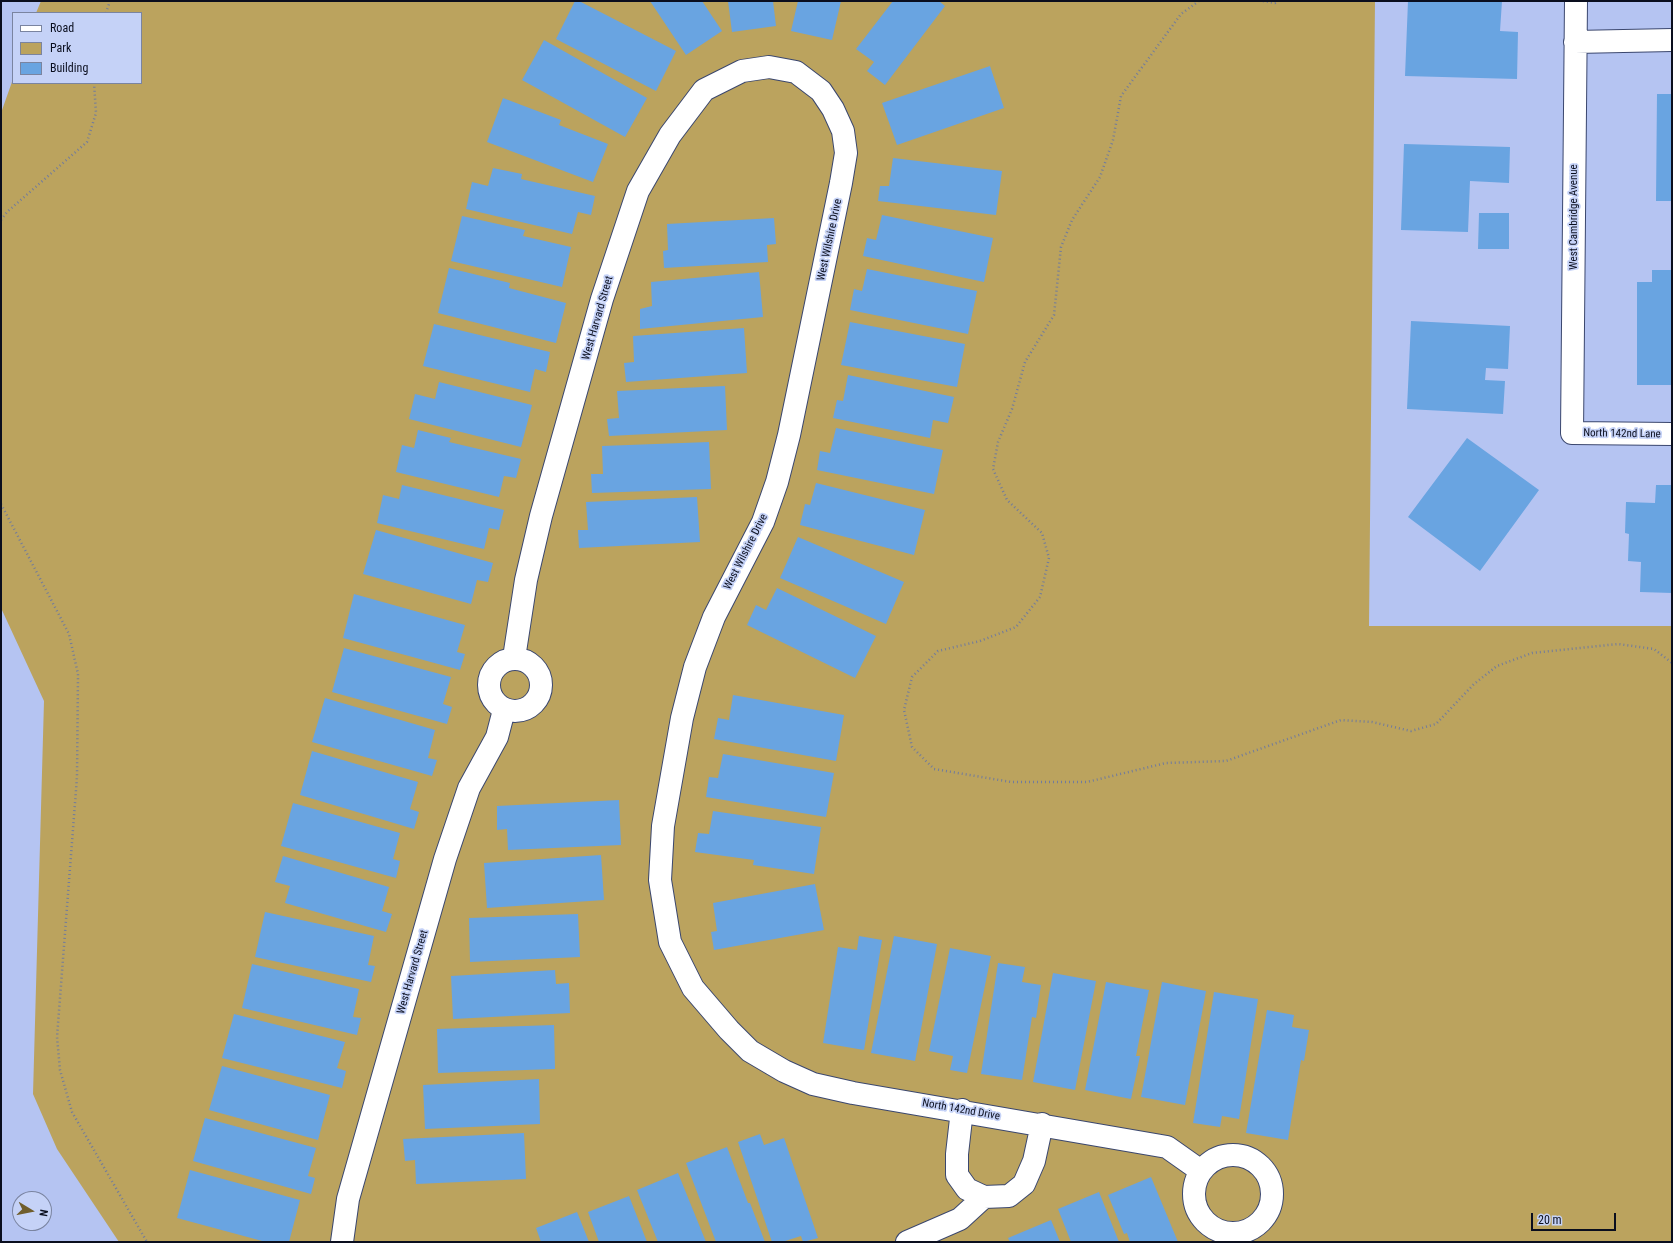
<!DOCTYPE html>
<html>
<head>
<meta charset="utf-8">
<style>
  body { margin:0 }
  #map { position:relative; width:1673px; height:1243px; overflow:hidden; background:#b5c4f2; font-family:"Roboto Condensed",sans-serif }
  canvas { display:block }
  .frame { position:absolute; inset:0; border:2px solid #0a0e1e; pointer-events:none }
  .legend { position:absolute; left:12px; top:12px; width:130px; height:72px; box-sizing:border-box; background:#c5d2f7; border:1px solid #7a84a0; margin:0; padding:5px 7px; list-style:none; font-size:12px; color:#0a0e1e }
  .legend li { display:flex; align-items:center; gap:8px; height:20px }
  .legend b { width:20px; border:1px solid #7a84a0 }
  .north { position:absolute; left:12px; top:1191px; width:40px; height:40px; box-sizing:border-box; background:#c5d2f7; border:1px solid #7a84a0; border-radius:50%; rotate:100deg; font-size:11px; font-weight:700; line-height:16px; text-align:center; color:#0a0e1e }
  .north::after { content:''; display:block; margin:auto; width:14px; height:18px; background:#705e2c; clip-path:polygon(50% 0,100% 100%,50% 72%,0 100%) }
  .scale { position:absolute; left:1531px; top:1213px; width:85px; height:18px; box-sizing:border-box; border:2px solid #0a0e1e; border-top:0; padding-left:5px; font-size:12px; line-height:14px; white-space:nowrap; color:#0a0e1e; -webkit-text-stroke:3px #c5d2f7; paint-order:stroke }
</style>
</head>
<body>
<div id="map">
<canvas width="1673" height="1243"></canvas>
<div class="frame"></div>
<ul class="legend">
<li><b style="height:5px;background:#fff"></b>Road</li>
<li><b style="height:11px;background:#bba35e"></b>Park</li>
<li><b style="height:11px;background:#69a4e1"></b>Building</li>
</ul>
<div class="north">N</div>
<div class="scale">20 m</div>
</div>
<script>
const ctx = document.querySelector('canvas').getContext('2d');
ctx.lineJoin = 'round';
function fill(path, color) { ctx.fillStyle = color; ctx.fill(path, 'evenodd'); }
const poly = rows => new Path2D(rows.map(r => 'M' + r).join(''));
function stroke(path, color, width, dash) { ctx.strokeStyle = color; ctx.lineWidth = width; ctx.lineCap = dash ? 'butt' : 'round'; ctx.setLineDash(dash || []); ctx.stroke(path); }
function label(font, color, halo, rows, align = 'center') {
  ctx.font = font + ' "Roboto Condensed",sans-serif'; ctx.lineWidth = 3.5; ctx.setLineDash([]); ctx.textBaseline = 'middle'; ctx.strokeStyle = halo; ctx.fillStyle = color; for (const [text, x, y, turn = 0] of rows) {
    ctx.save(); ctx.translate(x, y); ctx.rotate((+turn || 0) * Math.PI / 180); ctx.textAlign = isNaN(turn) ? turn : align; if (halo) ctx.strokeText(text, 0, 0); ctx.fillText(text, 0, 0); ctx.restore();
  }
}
const green = poly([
  [41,1,1375,1,1369,626,1672,626,1672,1242,119,1242,57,1149,33,1094,44,701,1,608,1,113,13,79,13,83,141,83,141,13,36,13]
]);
const building = poly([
  [575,1,579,1,676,51,656,91,556,39],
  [650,1,702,1,722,31,686,55],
  [728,1,773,1,776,26,732,32],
  [798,1,841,1,832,40,791,31],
  [893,1,939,1,945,6,885,85,867,71,874,62,856,49],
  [1408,1,1502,1,1500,31,1518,32,1517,79,1405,76],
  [544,40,647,98,625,137,522,80],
  [990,66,1004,108,897,145,882,103],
  [1657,94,1672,94,1672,201,1656,201],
  [503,98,561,120,559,125,608,144,593,182,487,142],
  [1404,144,1510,147,1509,183,1470,181,1468,232,1401,230],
  [893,158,1002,171,996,215,878,201,880,186,889,186],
  [493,168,522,174,521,179,595,196,591,215,578,212,572,234,466,209,472,182,488,186],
  [1479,213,1509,213,1509,249,1478,249],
  [882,215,993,238,984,282,863,256,867,238,876,240],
  [462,216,525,230,523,236,571,247,562,287,451,261],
  [774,218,776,244,767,245,768,262,664,268,663,251,668,250,667,224],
  [449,268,510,283,509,288,566,303,556,343,438,313],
  [867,269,977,291,968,334,850,310,854,289,862,291],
  [1652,270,1672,270,1672,385,1637,385,1637,282,1652,282],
  [759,272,763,317,640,329,640,309,652,306,651,282],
  [1411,321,1510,326,1508,369,1486,368,1485,380,1505,381,1503,414,1407,409],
  [850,322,965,344,957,387,841,365],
  [434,324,550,352,546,372,535,369,530,392,423,366],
  [744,328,747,373,626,382,624,363,634,362,633,336],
  [848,375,954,397,948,423,933,420,930,438,833,418,837,400,843,401],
  [439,382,532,405,521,447,409,419,415,394,435,399],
  [725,386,727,430,609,436,607,419,619,418,617,391],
  [836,428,943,450,934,494,817,470,820,451,830,453],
  [418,430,451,438,449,442,521,459,516,478,504,476,499,497,396,472,402,445,414,448],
  [1467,438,1539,490,1480,571,1408,517],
  [709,442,711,489,592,493,591,474,603,474,602,446],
  [816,483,925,510,914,555,800,525,805,504,810,505],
  [402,485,504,510,499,530,489,528,484,549,377,523,383,495,399,499],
  [1656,485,1672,485,1672,593,1640,592,1641,562,1628,561,1629,534,1625,533,1626,502,1655,503],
  [697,497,700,542,579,548,578,530,588,530,586,502],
  [376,530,493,563,488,582,477,580,471,604,363,574],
  [798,537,904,582,886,624,780,578],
  [777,588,876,636,855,678,747,625,756,605,766,610],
  [354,594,465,625,457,652,465,654,460,670,343,638],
  [344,648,451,677,443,704,452,707,447,724,332,692],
  [733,695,844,715,836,761,714,739,718,718,729,720],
  [325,698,435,730,428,758,437,760,432,776,312,742],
  [312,751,418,782,410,809,419,812,414,829,300,795],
  [723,754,834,773,826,817,706,797,709,777,718,778],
  [619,800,621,845,508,850,507,829,497,830,497,806],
  [293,803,400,833,393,859,400,861,396,878,281,846],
  [713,811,821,827,814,874,753,865,754,860,695,852,698,833,709,834],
  [601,855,604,900,487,908,484,863],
  [283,856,389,887,382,911,392,914,386,932,285,903,290,886,275,882],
  [815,884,824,930,714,950,711,932,717,931,713,903],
  [265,912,374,936,368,965,375,966,371,982,255,957],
  [578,914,580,957,470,962,469,918],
  [859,936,882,940,864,1050,823,1043,838,947,857,950],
  [894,936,937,944,915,1061,871,1053],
  [950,948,991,956,967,1073,950,1070,953,1056,929,1051],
  [998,963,1025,967,1022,982,1041,985,1036,1018,1032,1017,1022,1080,981,1074],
  [252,964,359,989,353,1017,361,1018,357,1035,242,1008],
  [555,970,556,984,569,983,570,1013,453,1019,451,976],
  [1053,973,1096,981,1075,1090,1033,1082],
  [1106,982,1149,990,1136,1056,1140,1056,1131,1099,1085,1090],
  [1162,982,1206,991,1185,1105,1141,1097],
  [1214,992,1258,999,1239,1119,1222,1116,1220,1127,1193,1123],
  [1267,1010,1294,1015,1292,1027,1309,1030,1304,1061,1301,1060,1288,1140,1246,1133],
  [234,1014,345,1042,337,1068,346,1071,342,1088,222,1058],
  [554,1025,555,1069,438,1073,437,1029],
  [222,1066,330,1095,318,1140,209,1110],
  [539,1079,540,1124,425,1129,423,1085],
  [205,1118,316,1148,308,1176,315,1178,311,1194,193,1161],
  [524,1133,526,1179,416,1184,415,1160,405,1161,403,1139],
  [760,1134,764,1145,784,1138,818,1238,803,1242,801,1236,782,1242,772,1242,738,1142],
  [727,1147,748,1203,750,1203,765,1242,716,1242,686,1163],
  [190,1170,300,1200,289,1242,266,1242,177,1218],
  [678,1173,706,1242,658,1242,637,1190],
  [1151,1177,1178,1242,1130,1242,1127,1233,1124,1234,1108,1195],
  [1099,1192,1119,1242,1071,1242,1058,1209],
  [629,1196,647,1242,599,1242,588,1212],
  [577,1212,589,1242,541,1242,536,1228],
  [1051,1220,1060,1242,1010,1242,1008,1238]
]);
const path = poly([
  [1199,1,1181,14,1121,96,1113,140,1100,177,1072,220,1061,247,1054,315,1025,362,1012,409,998,442,993,469,1007,500,1042,533,1049,558,1040,597,1016,627,980,641,938,651,912,677,904,710,912,747,934,769,1011,782,1087,782,1166,763,1226,761,1341,720,1372,722,1411,731,1436,724,1474,684,1497,666,1532,653,1618,644,1654,649,1672,663],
  [1263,1,1275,3,1278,1],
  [106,13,110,1],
  [1,220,7,212,87,142,96,113,94,83],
  [1,504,69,634,78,674,77,777,57,1037,60,1070,72,1112,147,1242]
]);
const minor = poly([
  [1576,1,1572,433,1672,434],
  [1575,42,1672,40],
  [514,658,526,580,541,516,602,299,638,191,670,135,704,90,742,71,769,67,796,72,821,91,833,109,843,131,846,153,841,183,789,435,777,482,763,522,714,617,695,667,682,718,663,826,660,880,670,942,693,988,729,1030,750,1051,784,1071,813,1084,853,1093,1167,1147,1201,1171],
  '489 685a26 26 0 1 1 52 0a26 26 0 1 1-52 0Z',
  [962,1110,957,1154,957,1175,967,1189,984,1197,1009,1196,1024,1184,1034,1161,1042,1124],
  '1194 1194a39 39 0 1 1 78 0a39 39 0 1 1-78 0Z',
  [342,1242,348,1199,445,859,469,788,497,737,504,710],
  [907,1242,960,1219,984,1197]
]);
const streetNames = [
  ["West Cambridge Avenue",1574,217,-90],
  ["West Wilshire Drive",830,240,-78],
  ["West Harvard Street",598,318,-74],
  ["North 142nd Lane",1622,434,1],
  ["West Wilshire Drive",746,552,-63],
  ["West Harvard Street",413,972,-74],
  ["North 142nd Drive",961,1110,10]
];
fill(green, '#bba35e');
fill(building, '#69a4e1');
stroke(minor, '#3b476e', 24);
stroke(path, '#717b9d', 2.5, [1, 3]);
stroke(minor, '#fff', 22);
label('11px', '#0a0e1e', '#c5d2f7', streetNames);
</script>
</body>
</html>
